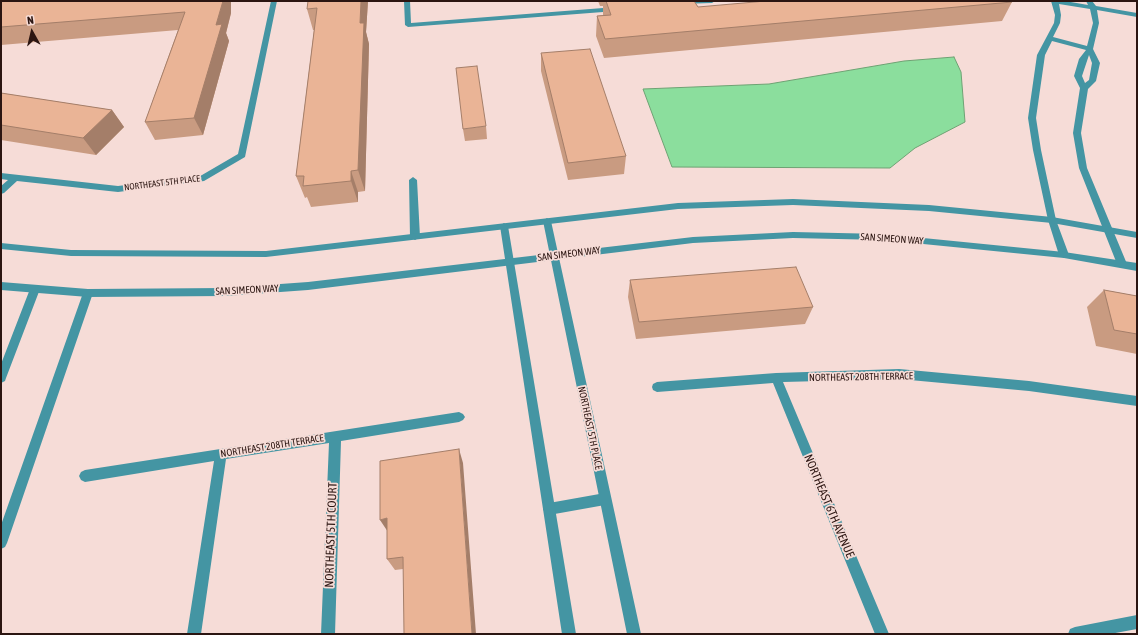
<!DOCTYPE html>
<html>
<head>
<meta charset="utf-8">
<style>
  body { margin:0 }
  #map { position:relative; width:1138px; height:635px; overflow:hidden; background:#f6dcd7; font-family:"Asap Condensed",sans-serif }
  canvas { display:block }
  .frame { position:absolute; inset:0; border:2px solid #2b1511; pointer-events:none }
  .north { position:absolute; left:12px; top:12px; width:40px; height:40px; -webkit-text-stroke:3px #f6dcd7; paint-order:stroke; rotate:352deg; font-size:11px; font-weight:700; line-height:16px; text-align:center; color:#2b1511 }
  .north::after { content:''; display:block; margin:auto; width:14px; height:18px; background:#2b1511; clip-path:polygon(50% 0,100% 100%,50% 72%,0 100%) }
</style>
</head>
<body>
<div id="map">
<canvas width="1138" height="635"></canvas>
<div class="frame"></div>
<div class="north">N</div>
</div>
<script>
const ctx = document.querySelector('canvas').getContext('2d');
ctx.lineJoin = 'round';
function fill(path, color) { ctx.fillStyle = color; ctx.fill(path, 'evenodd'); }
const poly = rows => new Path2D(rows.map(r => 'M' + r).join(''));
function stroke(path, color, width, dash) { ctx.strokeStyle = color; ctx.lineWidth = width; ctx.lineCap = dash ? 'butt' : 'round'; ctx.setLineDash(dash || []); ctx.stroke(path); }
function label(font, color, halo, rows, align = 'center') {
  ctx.font = font + ' "Asap Condensed",sans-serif'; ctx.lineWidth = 3.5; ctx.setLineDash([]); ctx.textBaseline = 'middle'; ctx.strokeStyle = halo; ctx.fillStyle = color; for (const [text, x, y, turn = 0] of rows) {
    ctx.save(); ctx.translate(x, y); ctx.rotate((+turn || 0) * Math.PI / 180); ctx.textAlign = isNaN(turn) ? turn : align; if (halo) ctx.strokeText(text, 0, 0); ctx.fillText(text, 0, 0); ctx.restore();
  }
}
const water = poly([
  [954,57,961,72,965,122,915,148,890,168,672,167,643,89,769,84,904,61,954,57]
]);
const service = poly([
  [404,1,410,1,411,23,616,7,619,9,616,11,408,27,405,25,404,1],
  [682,1,715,1,712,3,680,4,679,3,682,1],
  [1051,1,1065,1,1088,5,1086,1,1092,1,1096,6,1137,13,1137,17,1097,10,1099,23,1093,49,1100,63,1096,81,1088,89,1081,133,1087,168,1127,264,1122,268,1117,264,1079,168,1073,133,1080,88,1074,76,1079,59,1086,50,1052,41,1045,55,1036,118,1041,150,1056,220,1069,255,1067,257,1064,258,1059,255,1048,220,1033,150,1028,118,1037,55,1054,23,1055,15,1051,1],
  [1059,4,1090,9,1093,23,1087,46,1053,37,1060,23,1061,15,1059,4],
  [1089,55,1092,63,1089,80,1085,83,1082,76,1089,55],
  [413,177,417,180,420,237,415,240,410,237,409,180,413,177],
  [35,285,38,286,40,289,6,378,5,381,1,383,1,364,30,289,32,286,35,285],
  [88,289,91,290,93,293,7,543,5,547,1,549,1,525,83,293,85,290,88,289],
  [605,493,609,495,611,499,609,503,605,505,549,515,545,513,543,509,545,505,549,503,605,493]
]);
const minor = poly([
  [271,1,277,1,245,157,204,181,118,192,17,181,4,193,1,194,1,186,8,180,1,179,1,173,118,186,202,175,238,154,271,1],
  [547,218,551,221,641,634,627,634,543,221,547,218],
  [504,223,508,226,576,634,562,634,500,226,504,223],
  [899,369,1029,381,1137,396,1137,406,1029,391,899,379,783,382,889,634,875,634,773,383,657,392,653,390,652,387,653,384,657,382,776,373,899,369],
  [459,412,463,414,465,417,463,420,459,422,341,441,335,634,321,634,329,443,226,459,201,634,187,634,214,461,85,482,81,480,79,476,81,472,85,470,459,412],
  [1137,615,1137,629,1110,634,1068,634,1070,629,1075,627,1137,615]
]);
const tertiary = poly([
  [793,199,929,205,1052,217,1137,232,1137,238,1052,223,929,211,793,205,678,209,266,257,71,256,1,249,1,243,71,250,266,251,678,203,793,199],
  [793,232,883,234,1064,252,1137,263,1137,271,1064,258,883,240,793,238,693,243,308,290,225,296,88,297,1,290,1,282,88,289,225,288,308,282,693,237,793,232]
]);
const wall = poly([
  [1,1,231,1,231,13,226,33,229,41,203,135,155,140,145,122,178,30,1,45],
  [368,1,366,32,369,44,365,191,358,192,358,202,311,207,307,197,305,198,296,176,314,30,313,30,307,9],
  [598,1,694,1,698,7,1012,2,1002,21,604,58,596,36,597,16,603,15,603,6,600,6],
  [541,53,626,156,624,174,568,180,541,71],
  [1,93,112,110,124,127,96,155,1,140],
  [486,126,487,139,465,141,463,129],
  [630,280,813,307,805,324,636,339,628,297],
  [1104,290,1137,296,1137,354,1096,346,1087,307],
  [463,463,403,569,395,570,387,559]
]);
const shadedWall = poly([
  [223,1,231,1,231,13,226,33,229,41,203,135,194,118,216,25],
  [361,1,368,1,366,32,369,44,365,191,358,170,360,23],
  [112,110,124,127,96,155,83,138],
  [351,171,358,192,358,202,351,181],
  [459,449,463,463,476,634,472,634],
  [387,518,388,532,380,520]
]);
const building = poly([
  [1,1,223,1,216,25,222,24,194,118,145,122,185,12,1,27,1,1],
  [308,1,361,1,360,23,364,23,358,170,351,171,351,181,303,186,304,176,296,176,317,8,307,9,308,1],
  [606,1,694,1,698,7,766,1,1011,1,1012,2,605,39,597,16,611,15,606,1],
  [590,49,626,156,568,163,541,53,590,49],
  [477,66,486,126,463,129,456,68,477,66],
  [1,93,112,110,83,138,1,125,1,93],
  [796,267,813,307,639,322,630,280,796,267],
  [1104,290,1137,296,1137,334,1114,330,1104,290],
  [459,449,472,634,404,634,403,557,387,559,387,518,380,520,380,461,459,449]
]);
const farStreetnames = [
  ["NORTHEAST 5TH PLACE",162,183,-7]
];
const streetNames = [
  ["SAN SIMEON WAY",892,239,4],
  ["SAN SIMEON WAY",569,254,-7],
  ["SAN SIMEON WAY",247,290,-3],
  ["NORTHEAST 208TH TERRACE",861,377,-1],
  ["NORTHEAST 5TH PLACE",590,428,78],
  ["NORTHEAST 208TH TERRACE",272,446,-9]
];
const nearStreetnames = [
  ["NORTHEAST 6TH AVENUE",829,506,67],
  ["NORTHEAST 5TH COURT",331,535,-88]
];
fill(water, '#8bde9d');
stroke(water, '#6ea273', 1);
fill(service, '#4495a3');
fill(minor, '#4495a3');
fill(tertiary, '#4495a3');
fill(wall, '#c99b81');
fill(shadedWall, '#a47e69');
fill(building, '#eab496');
stroke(building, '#a47e69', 1);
label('9px', '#2b1511', '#f6dcd7', farStreetnames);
label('10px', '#2b1511', '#f6dcd7', streetNames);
label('12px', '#2b1511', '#f6dcd7', nearStreetnames);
</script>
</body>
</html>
